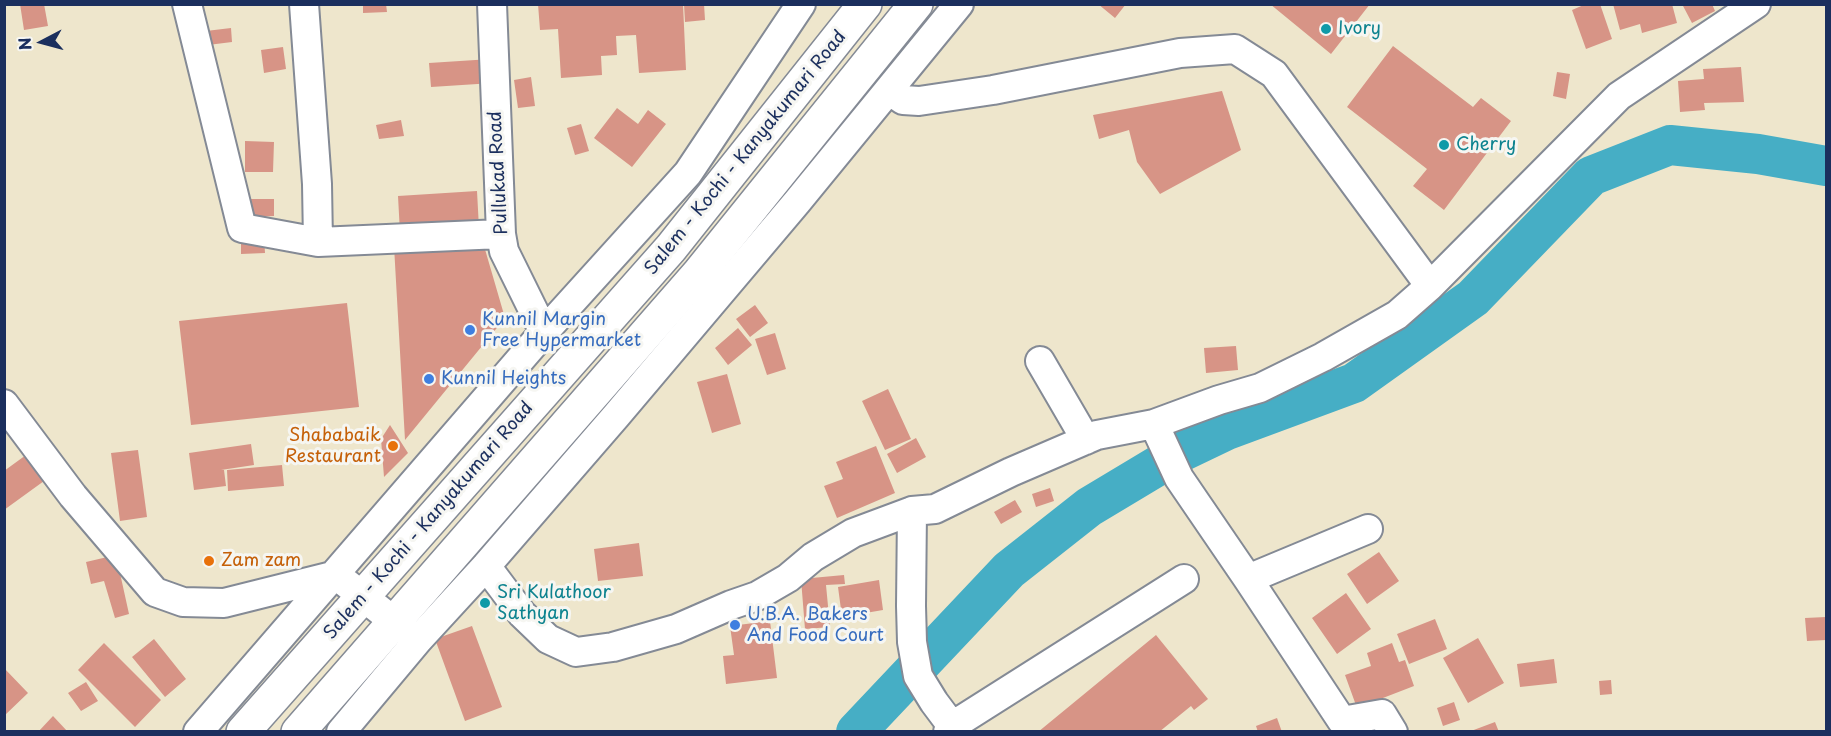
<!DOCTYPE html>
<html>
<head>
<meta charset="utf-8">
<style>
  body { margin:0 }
  #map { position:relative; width:1831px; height:736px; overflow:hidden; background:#eee6cc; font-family:"Playpen Sans",sans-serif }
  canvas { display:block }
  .frame { position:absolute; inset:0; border:6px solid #1b2f5e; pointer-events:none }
  .north { position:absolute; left:12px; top:12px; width:60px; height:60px; -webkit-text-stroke:4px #f6f6f2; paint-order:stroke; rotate:264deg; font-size:16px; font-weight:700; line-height:24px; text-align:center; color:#1b2f5e }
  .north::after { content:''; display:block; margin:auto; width:21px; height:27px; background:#1b2f5e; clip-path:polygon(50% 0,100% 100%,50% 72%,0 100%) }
</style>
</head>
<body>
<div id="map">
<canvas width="1831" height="736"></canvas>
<div class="frame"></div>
<div class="north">N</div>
</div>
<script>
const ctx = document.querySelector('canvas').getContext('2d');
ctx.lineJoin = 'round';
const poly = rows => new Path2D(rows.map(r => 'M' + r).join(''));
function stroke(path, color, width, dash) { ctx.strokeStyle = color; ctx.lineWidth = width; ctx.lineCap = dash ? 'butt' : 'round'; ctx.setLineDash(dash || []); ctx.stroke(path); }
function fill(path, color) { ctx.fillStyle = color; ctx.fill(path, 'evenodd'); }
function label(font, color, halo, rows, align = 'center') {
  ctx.font = font + ' "Playpen Sans",sans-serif'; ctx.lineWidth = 6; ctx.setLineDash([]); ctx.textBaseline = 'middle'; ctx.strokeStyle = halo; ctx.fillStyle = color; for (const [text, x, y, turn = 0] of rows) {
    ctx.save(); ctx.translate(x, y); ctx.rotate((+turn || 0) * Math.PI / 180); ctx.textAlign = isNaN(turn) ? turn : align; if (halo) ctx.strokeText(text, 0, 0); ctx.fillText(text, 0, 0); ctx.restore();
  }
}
const river = poly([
  [856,732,1009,570,1089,507,1179,453,1227,430,1354,383,1473,298,1591,176,1670,145,1758,154,1826,166]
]);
const building = poly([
  [20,4,44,4,48,26,24,30],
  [363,4,386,4,387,12,363,13],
  [538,4,683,4,686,70,639,73,636,35,616,36,617,55,601,56,602,75,561,78,558,29,540,30],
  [684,4,704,4,705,20,685,22],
  [1098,4,1126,4,1115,18],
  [1270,4,1370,4,1331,54],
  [1586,4,1600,4,1612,39,1586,49,1572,10],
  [1613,4,1672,4,1677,23,1642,33,1640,24,1620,30],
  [1682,4,1712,4,1715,11,1692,23],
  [231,28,232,42,208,45,206,31],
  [1393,46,1473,107,1481,98,1511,121,1444,210,1413,186,1427,169,1347,107],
  [283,47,286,69,264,73,261,50],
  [491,59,493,83,431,87,429,63],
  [1741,67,1744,102,1704,103,1705,110,1680,112,1678,81,1704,79,1703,69],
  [1557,72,1570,74,1566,99,1553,96],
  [531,77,535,106,518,108,514,80],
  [1222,91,1241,150,1160,194,1137,162,1129,130,1099,139,1093,115],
  [617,108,638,124,648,110,666,124,632,167,594,138],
  [401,120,404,136,379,139,376,125],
  [581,124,589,151,575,155,567,128],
  [245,141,274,142,273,172,245,172],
  [477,191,479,228,400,233,398,196],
  [250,199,274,199,274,216,251,217],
  [264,237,265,253,241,254,241,238],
  [482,239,505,318,405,440,394,246],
  [347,303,359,407,191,425,179,321],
  [755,305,768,323,750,337,736,319],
  [738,328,752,345,728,365,715,348],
  [775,333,786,369,767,375,755,339],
  [1236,346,1238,370,1206,373,1204,348],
  [727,374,741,424,712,433,697,382],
  [888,389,911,439,885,450,862,401],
  [390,425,408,453,384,477,381,439],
  [916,438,926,457,897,473,887,454],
  [251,444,254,465,221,470,224,470,226,486,194,490,189,453],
  [876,446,895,493,837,518,824,486,843,479,836,462],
  [138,450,147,517,120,521,111,453],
  [26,455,44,481,4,510,4,471],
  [282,465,284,486,228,491,227,470],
  [1050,488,1054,501,1036,507,1032,494],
  [1015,500,1022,512,1001,524,994,512],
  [639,543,643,576,598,581,594,549],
  [1379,552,1399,581,1367,604,1347,574],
  [116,555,129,614,115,618,104,581,91,584,86,562],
  [844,575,845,584,826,585,830,627,805,629,801,579],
  [879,580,883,610,842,617,838,587],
  [1346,593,1371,629,1337,654,1312,618],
  [1826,617,1826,640,1807,641,1805,618],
  [1435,619,1447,649,1409,664,1397,634],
  [770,621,777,678,726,684,723,656,734,655,730,626],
  [472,626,502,707,465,721,435,639],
  [1156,635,1208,699,1194,710,1191,706,1159,732,1038,732],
  [1478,638,1504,683,1468,703,1443,658],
  [154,639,186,679,165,697,132,657],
  [104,643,161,700,135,727,78,670],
  [1392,643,1399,662,1405,660,1414,686,1357,708,1345,675,1371,666,1367,653],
  [1554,659,1557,683,1520,687,1517,664],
  [4,668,28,693,4,716],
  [1611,680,1612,694,1600,695,1599,681],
  [86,682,98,701,81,711,68,693],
  [1454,702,1460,720,1443,726,1437,708],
  [53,716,68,732,38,732],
  [1277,718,1282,732,1258,732,1256,726],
  [1495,722,1499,732,1471,732,1471,731]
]);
const minor = poly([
  [187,4,242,228,318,242,501,234],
  [304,4,317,184,318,242],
  [492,4,501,234,504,251,544,332],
  [890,91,903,100,919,101,993,90,1180,53,1235,49,1274,74,1430,286],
  [1040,361,1086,440],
  [4,404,73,496,155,592,183,602,224,603,336,575,411,635],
  [1154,424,1179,478,1248,579,1342,721,1382,714,1393,732],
  [912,511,911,606,912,642,918,676,934,702,952,726],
  [486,566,522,614,548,639,576,652,613,647,676,629,731,605,757,596,788,578,813,557,853,533,912,511,935,509,1011,472,1097,435,1154,424,1219,400,1260,388,1323,357,1397,315,1430,286,1619,96,1756,4],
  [1248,579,1368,529],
  [198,732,544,332,688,173,801,4],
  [341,732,418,640,486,566,616,416,797,202,959,4],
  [948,732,952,726,1184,579]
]);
const highway = poly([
  [243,732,671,248,865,4],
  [298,732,699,273,916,4]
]);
const markers = [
  [1326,29,6,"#0f9aa8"],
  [1444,145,6,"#0f9aa8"],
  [470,330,6,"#3f7fe0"],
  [429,379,6,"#3f7fe0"],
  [393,446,6,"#e8710a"],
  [209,561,6,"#e8710a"],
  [485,603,6,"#0f9aa8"],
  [735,625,6,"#3f7fe0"]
];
const cultureNames = [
  ["Ivory",1338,29],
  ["Cherry",1456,145],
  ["Sri Kulathoor",497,593],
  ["Sathyan",497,614]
];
const streetNames = [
  ["Salem - Kochi - Kanyakumari Road",746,153,-51],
  ["Pullukad Road",499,173,-93],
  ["Salem - Kochi - Kanyakumari Road",429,521,-49]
];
const shopNames = [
  ["Kunnil Margin",482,320],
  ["Free Hypermarket",482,341],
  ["Kunnil Heights",441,379],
  ["U.B.A. Bakers",747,615],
  ["And Food Court",747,636]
];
const foodNames = [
  ["Shababaik",381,436],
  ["Restaurant",381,457],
  ["Zam zam",221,561,"left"]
];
stroke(river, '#46aec5', 40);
fill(building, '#d79486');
stroke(minor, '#848a95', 32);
stroke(highway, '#848a95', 36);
stroke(minor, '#fff', 28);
stroke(highway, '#fff', 33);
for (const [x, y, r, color] of markers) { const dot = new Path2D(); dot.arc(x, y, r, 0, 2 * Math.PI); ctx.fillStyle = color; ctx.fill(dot); stroke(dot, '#f6f6f2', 2); }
label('18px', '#0d838f', '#f6f6f2', cultureNames, 'left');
label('18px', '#1b2f5e', '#f6f6f2', streetNames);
label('18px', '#366cbe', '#f6f6f2', shopNames, 'left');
label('18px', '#c56008', '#f6f6f2', foodNames, 'right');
</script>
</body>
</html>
